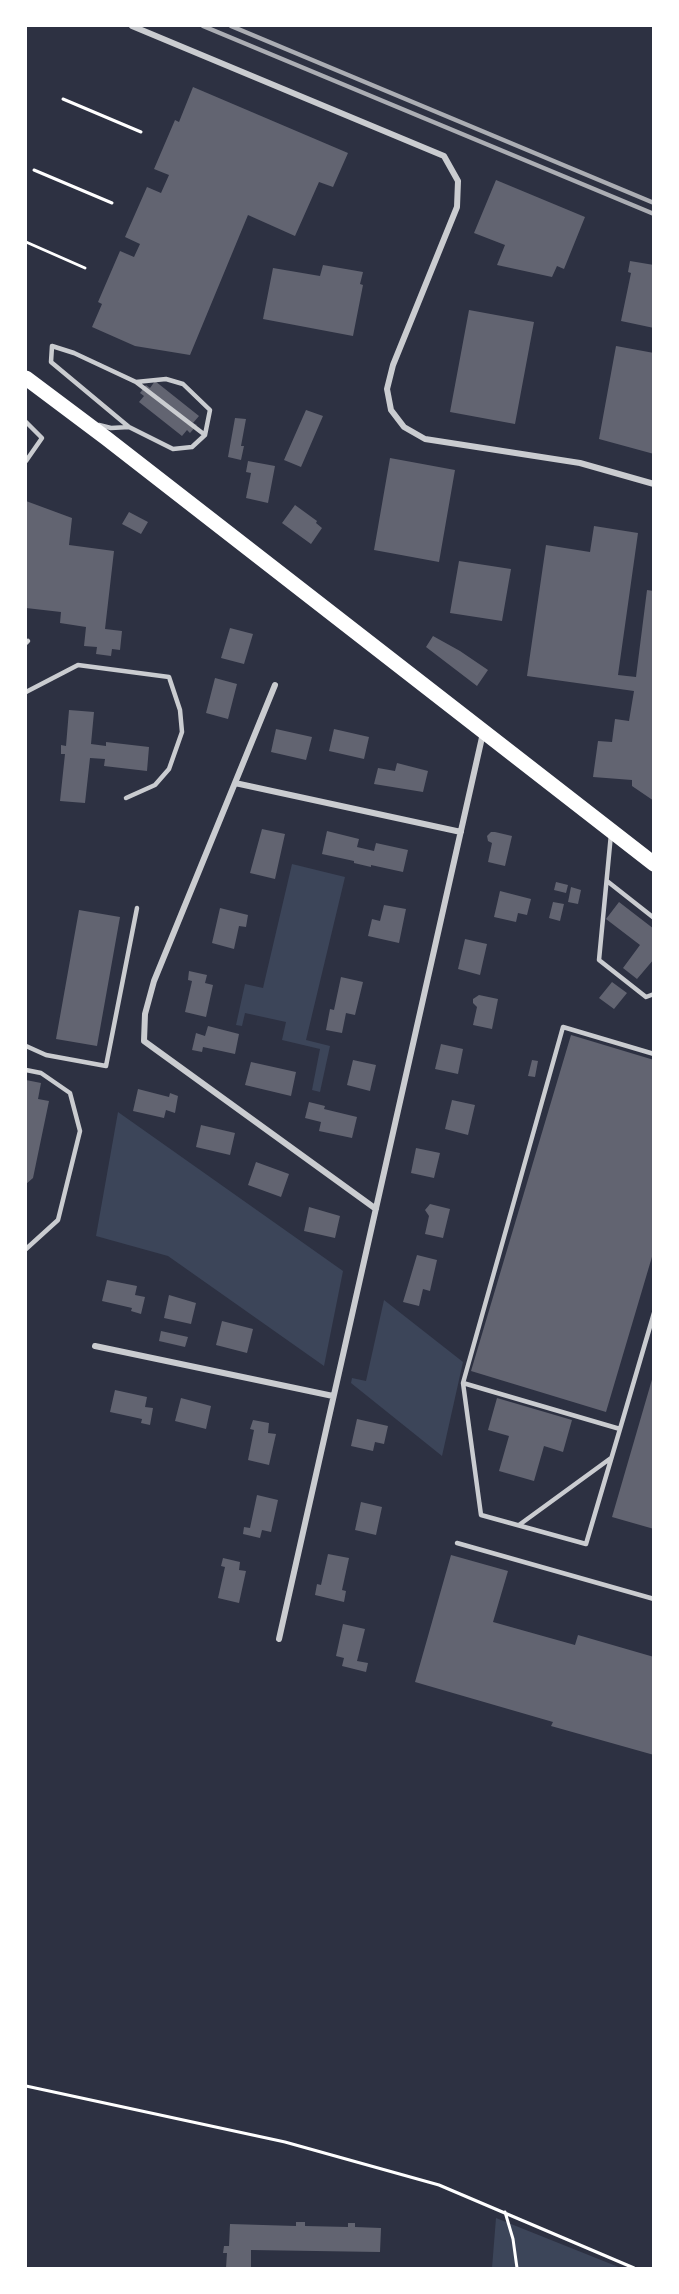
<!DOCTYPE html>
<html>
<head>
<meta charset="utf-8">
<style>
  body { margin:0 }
  #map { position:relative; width:679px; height:2294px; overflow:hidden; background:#2d3142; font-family:Ubuntu,sans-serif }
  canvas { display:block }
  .frame { position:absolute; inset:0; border:27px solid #fff; pointer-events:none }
</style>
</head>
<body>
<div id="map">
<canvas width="679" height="2294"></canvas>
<div class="frame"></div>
</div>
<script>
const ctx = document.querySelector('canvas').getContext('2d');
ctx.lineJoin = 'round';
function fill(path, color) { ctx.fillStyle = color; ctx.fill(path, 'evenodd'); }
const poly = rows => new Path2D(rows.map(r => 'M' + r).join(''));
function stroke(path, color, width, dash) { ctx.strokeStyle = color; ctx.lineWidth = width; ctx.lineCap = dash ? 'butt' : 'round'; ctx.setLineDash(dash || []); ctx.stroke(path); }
const green = poly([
  [292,864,345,877,306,1040,330,1046,320,1092,312,1090,320,1049,282,1040,286,1022,245,1013,242,1026,236,1025,245,984,263,988],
  [118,1112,343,1271,324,1366,168,1256,96,1236],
  [384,1300,463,1362,442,1456,351,1383,352,1378,366,1381],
  [496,2218,621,2268,492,2268]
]);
const building = poly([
  [193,87,348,153,333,187,319,182,295,236,248,215,190,355,135,346,92,327,102,304,98,302,120,251,134,257,140,244,125,237,147,187,161,193,169,175,154,169,175,120,179,122],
  [496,180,585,217,564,269,557,266,552,277,497,265,505,245,474,233],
  [630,261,654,265,654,328,621,321,631,273,628,272],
  [323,265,363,272,360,284,363,285,353,336,263,319,273,268,320,276],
  [469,310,534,322,515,424,450,412],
  [616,346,654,353,654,454,599,439],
  [155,381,199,416,193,423,197,425,190,433,187,430,182,436,139,402,144,396,140,393,146,385,150,388],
  [306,410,323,416,301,467,284,460],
  [235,418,246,419,241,446,244,446,241,460,228,457],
  [390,458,455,470,439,562,374,550],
  [248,461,275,466,268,503,246,498,251,473,246,472],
  [26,501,72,518,69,545,114,551,105,629,122,631,120,650,112,649,111,656,96,654,97,647,84,646,86,627,60,623,61,612,26,608],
  [295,505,317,521,316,523,322,528,311,544,282,523],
  [129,512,148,522,141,534,122,524],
  [594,526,638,533,618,675,636,677,647,590,654,591,654,801,632,786,632,780,593,777,598,741,612,742,615,719,629,721,634,691,527,676,546,545,590,552],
  [459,561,511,569,502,621,450,613],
  [230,628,253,634,244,664,221,658],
  [433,636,460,651,488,670,477,686,426,647],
  [215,678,237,684,228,719,206,713],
  [69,710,94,712,91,744,106,746,106,742,149,747,147,771,104,766,105,759,90,758,85,803,60,801,65,754,61,754,61,745,66,746],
  [276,729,312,737,306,760,271,752],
  [334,729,369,737,364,759,329,751],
  [397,763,428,771,423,792,374,784,378,768,395,771],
  [262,829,285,834,275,879,250,873],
  [327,831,359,839,357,847,374,851,376,843,408,850,403,872,371,865,371,867,354,863,354,861,322,854],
  [495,832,512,836,505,866,488,862,492,843,488,841,487,836,491,832],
  [556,882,568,885,566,893,554,890],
  [571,887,581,890,578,904,568,902],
  [500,891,531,899,527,915,518,913,516,922,494,917],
  [553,902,564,904,560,921,549,918],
  [619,902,654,929,654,959,637,979,623,968,640,945,606,919],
  [384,905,406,909,399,943,368,936,372,919,380,921],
  [220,908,248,915,246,927,239,926,234,949,212,943],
  [79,910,120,917,97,1046,56,1039],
  [465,939,487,944,480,975,458,969],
  [189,971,207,975,205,983,213,985,206,1017,185,1012,192,981,188,980],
  [341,977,363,982,355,1015,346,1013,342,1033,326,1030,330,1009,334,1010],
  [612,982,627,993,614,1009,599,998],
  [479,995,498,999,492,1029,473,1025,477,1007,473,1003,473,999],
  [208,1026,239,1034,235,1054,203,1047,202,1052,192,1050,196,1033,205,1036],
  [571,1035,654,1060,654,1250,606,1412,471,1371],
  [441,1044,463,1049,458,1074,435,1069],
  [353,1060,376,1065,370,1091,347,1085],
  [532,1060,538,1061,535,1077,528,1076],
  [251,1062,296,1072,291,1096,245,1085],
  [26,1080,41,1083,38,1099,49,1101,33,1178,26,1184],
  [138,1089,169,1097,170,1093,178,1096,175,1113,166,1110,164,1118,133,1111],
  [452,1100,475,1105,468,1135,445,1129],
  [309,1102,325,1106,324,1109,357,1117,352,1138,319,1131,321,1122,305,1118],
  [201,1125,235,1133,230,1155,196,1147],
  [416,1148,440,1153,434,1178,411,1173],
  [256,1162,289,1174,281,1197,248,1185],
  [430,1204,450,1209,443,1238,425,1234,429,1216,425,1210],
  [309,1207,340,1216,335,1238,304,1231],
  [417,1255,437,1260,430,1291,423,1289,419,1306,403,1302],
  [107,1280,137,1286,135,1295,145,1297,141,1314,131,1311,132,1308,102,1301],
  [169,1295,196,1303,191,1324,164,1318],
  [222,1321,253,1329,247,1353,216,1345],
  [161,1331,188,1337,185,1347,159,1341],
  [653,1376,654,1376,654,1529,612,1517],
  [115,1390,147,1397,145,1407,153,1408,150,1425,141,1423,142,1419,110,1412],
  [181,1398,211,1406,206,1429,175,1421],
  [497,1398,572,1420,563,1452,544,1446,534,1481,499,1471,509,1436,488,1430],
  [357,1419,388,1426,384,1444,375,1442,373,1451,351,1446],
  [253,1420,269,1423,268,1433,276,1434,269,1465,248,1460,254,1430,250,1429],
  [257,1495,278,1500,271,1532,262,1530,260,1538,243,1534,244,1527,250,1528],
  [361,1502,382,1507,376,1535,355,1530],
  [328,1554,349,1558,342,1590,346,1591,344,1602,315,1595,317,1584,321,1585],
  [451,1555,508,1571,493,1622,575,1645,578,1635,654,1657,654,1755,551,1726,553,1722,415,1682],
  [223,1558,240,1562,239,1570,246,1571,239,1603,218,1598,225,1567,221,1566],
  [343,1624,365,1629,357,1661,368,1663,366,1672,342,1666,344,1658,336,1656],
  [296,2222,305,2222,305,2226,348,2227,348,2223,355,2223,355,2227,381,2228,380,2252,251,2250,251,2268,226,2268,227,2253,223,2253,224,2246,229,2246,230,2224,296,2226]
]);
const path = poly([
  [63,99,141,132],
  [34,170,112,203],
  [26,242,85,268],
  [26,2086,285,2142,439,2185,634,2268],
  [505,2212,513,2239,517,2268]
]);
const service = poly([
  [136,382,166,379,183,384,210,410,205,435,192,447,173,449,129,427,51,362,52,346,74,353,136,382,205,435],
  [26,422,42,438,26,461],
  [99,425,111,428,129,427],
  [26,643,28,641],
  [26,692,78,665,169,677,180,710,182,732,169,769,155,785,126,798],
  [611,834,599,960,646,997,654,994],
  [607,881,654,918],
  [26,1046,46,1055,106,1066,137,908],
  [654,1054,563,1027,463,1383,620,1429,654,1313],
  [26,1070,41,1073,70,1093,80,1131,58,1220,26,1249],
  [463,1383,481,1515,586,1544,620,1429],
  [519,1525,611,1458],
  [457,1543,654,1599]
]);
const minor = poly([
  [132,26,444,156,458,181,457,207,393,365,387,389,391,410,404,427,425,439,580,463,654,484],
  [275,685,154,981,145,1014,144,1041,376,1209],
  [235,783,461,832],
  [95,1346,333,1396],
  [279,1639,483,733]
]);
const primary = poly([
  [26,378,106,438,654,864]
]);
const rail = poly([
  [203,26,654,214],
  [231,26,654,203]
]);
fill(green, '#3c4559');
fill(building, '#626471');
stroke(path, '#fff', 3);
stroke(service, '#caccd0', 4.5);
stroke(minor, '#caccd0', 6);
stroke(primary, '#fff', 15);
stroke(rail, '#abadb3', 4.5);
</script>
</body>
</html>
